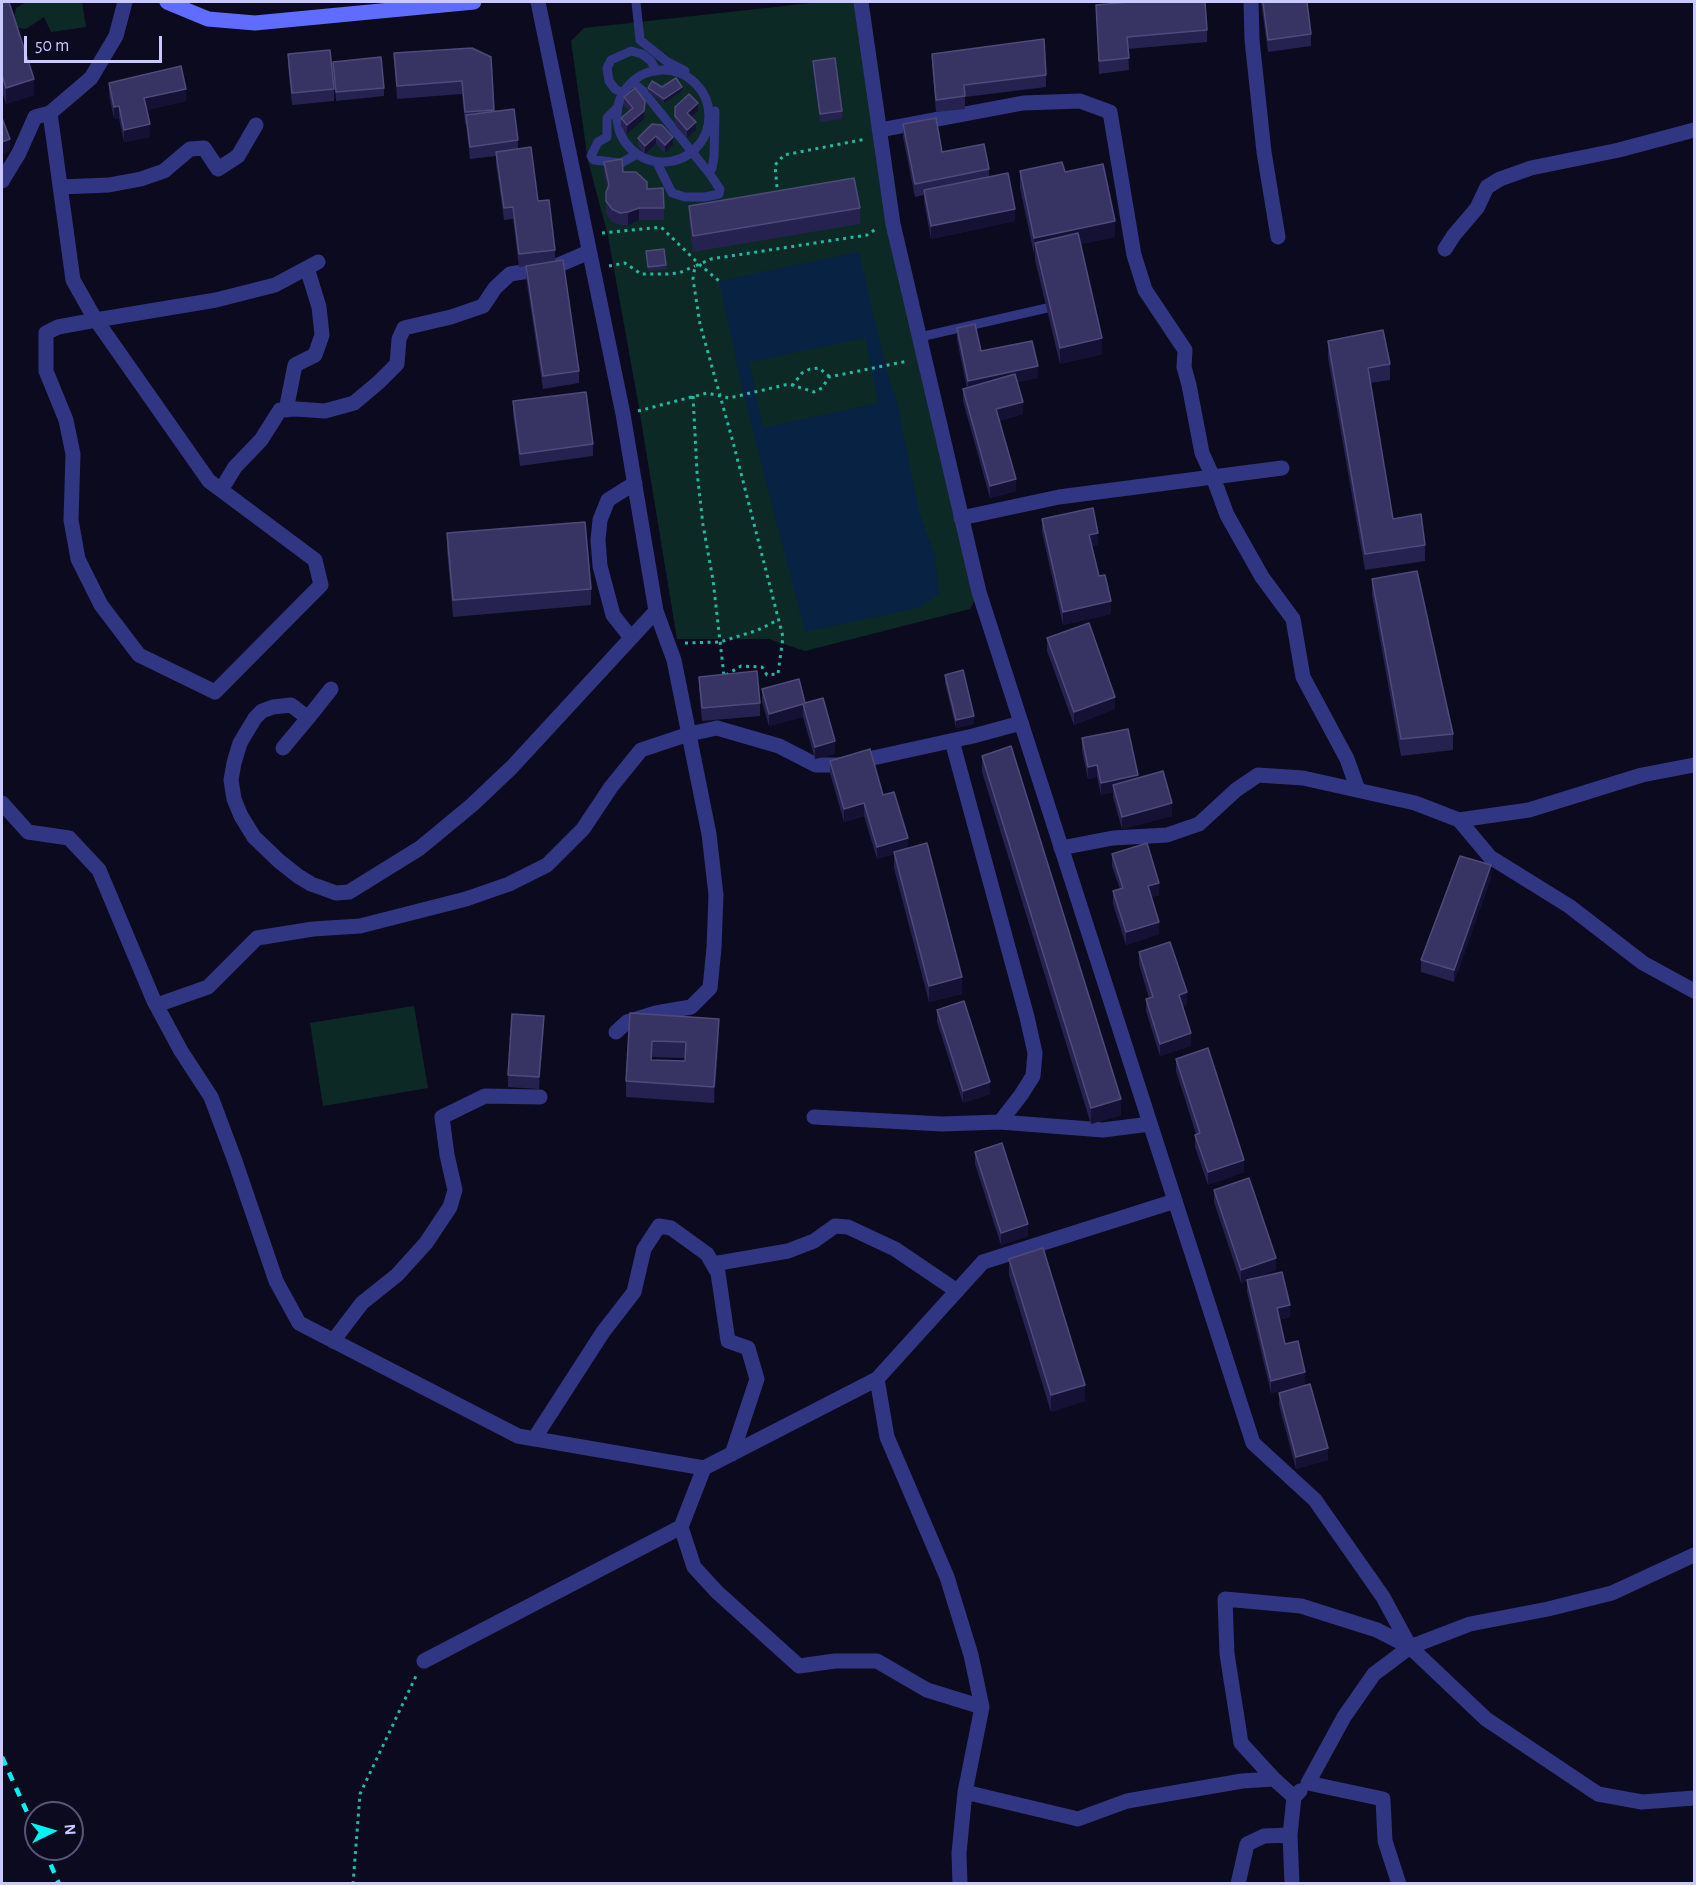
<!DOCTYPE html>
<html>
<head>
<meta charset="utf-8">
<style>
  body { margin:0 }
  #map { position:relative; width:1696px; height:1885px; overflow:hidden; background:#0c0a1f; font-family:"Alegreya Sans",sans-serif }
  canvas { display:block }
  .frame { position:absolute; inset:0; border:3px solid #c9c8ff; pointer-events:none }
  .north { position:absolute; left:24px; top:1801px; width:60px; height:60px; box-sizing:border-box; background:#0c0a1f; border:2px solid #585679; border-radius:50%; rotate:85deg; font-size:16px; font-weight:700; line-height:24px; text-align:center; color:#c9c8ff }
  .north::after { content:''; display:block; margin:auto; width:21px; height:27px; background:#00f3f2; clip-path:polygon(50% 0,100% 100%,50% 72%,0 100%) }
  .scale { position:absolute; left:24px; top:36px; width:138px; height:27px; box-sizing:border-box; border:3px solid #c9c8ff; border-top:0; padding-left:8px; font-size:18px; line-height:21px; white-space:nowrap; color:#c9c8ff; -webkit-text-stroke:4px #0c0a1f; paint-order:stroke }
</style>
</head>
<body>
<div id="map">
<canvas width="1696" height="1885"></canvas>
<div class="frame"></div>
<div class="north">N</div>
<div class="scale">50 m</div>
</div>
<script>
const ctx = document.querySelector('canvas').getContext('2d');
ctx.lineJoin = 'round';
function fill(path, color) { ctx.fillStyle = color; ctx.fill(path, 'evenodd'); }
const poly = rows => new Path2D(rows.map(r => 'M' + r).join(''));
function stroke(path, color, width, dash) { ctx.strokeStyle = color; ctx.lineWidth = width; ctx.lineCap = dash ? 'butt' : 'round'; ctx.setLineDash(dash || []); ctx.stroke(path); }
const green = poly([
  [26,2,82,2,86,27,51,32,44,17,26,29,12,27,16,8],
  [820,2,861,2,893,224,979,592,970,609,805,651,769,639,677,639,638,402,608,236,588,161,571,41,584,28],
  [414,1006,428,1088,323,1106,310,1023]
]);
const water = poly([
  [859,252,884,360,898,407,920,515,935,555,939,594,921,607,805,632,743,392,719,281],
  [865,338,878,403,763,428,749,362]
]);
const path = poly([
  [777,187,775,165,784,155,866,139],
  [602,233,661,227,699,264,719,281],
  [609,266,625,263,641,274,668,274,679,273,695,266],
  [792,386,802,373,810,369,819,368,830,377],
  [693,396,697,472,703,525,713,580,724,676],
  [638,411,707,393,729,398,789,384,814,392,822,388,829,377,908,361],
  [685,643,720,642,758,630,778,620],
  [726,675,741,666,762,667,767,675,778,674,783,637,733,442,700,324,693,279,695,266,711,259,867,235,876,229],
  [353,1884,360,1794,416,1676]
]);
const service = poly([
  [636,2,640,40,666,61,685,71],
  '617 116a46 46 0 1 1 92 0a46 46 0 1 1-92 0Z',
  [632,82,643,91,709,173,720,189,719,194,705,197,685,197,672,193,657,163],
  [623,93,615,89,609,81,607,68,611,60,631,51,642,54,651,61,656,71],
  [618,107,607,118,607,137,598,142,591,156,594,160,621,163,637,154],
  [709,173,712,168,714,157,715,111],
  [920,337,1047,308]
]);
const minor = poly([
  [125,2,116,36,91,78,50,113,73,280,91,312,96,320,209,481,315,560,321,585,215,692,139,655,101,605,78,559,71,520,73,454,66,420,46,371,46,333,58,327,96,320,216,300,275,285,318,262],
  [1251,2,1252,40,1264,152,1278,237],
  [880,130,1023,103,1080,101,1110,112,1134,255,1145,290,1185,350,1184,367,1189,385,1202,453,1213,477,1227,515,1262,577,1293,619,1303,677,1347,759,1358,790],
  [2,181,19,153,35,117,50,113],
  [60,187,109,185,141,179,164,171,190,149,204,148,218,169,238,156,256,125],
  [1445,249,1454,235,1477,208,1487,187,1500,179,1531,168,1619,150,1694,130],
  [286,410,295,365,315,355,322,335,319,307,307,268],
  [221,490,235,467,261,440,280,410,296,409,325,411,354,403,379,382,397,364,399,339,404,328,451,317,483,306,495,288,510,274,554,267,589,252],
  [961,518,1059,497,1282,468],
  [631,638,613,615,600,566,598,540,600,520,608,500,635,483],
  [331,689,308,718,291,705,273,707,262,711,255,718,240,743,234,763,231,780,234,799,241,816,254,837,279,861,298,876,311,884,336,893,349,892,420,848,472,805,512,767,656,611,623,414,538,2],
  [952,741,1027,1017,1035,1053,1033,1076,1021,1095,1000,1122],
  [283,748,308,718],
  [2,803,28,832,69,838,99,870,154,1001,181,1051,211,1097,235,1161,276,1281,299,1323,518,1436,704,1468],
  [1459,820,1490,857,1569,906,1643,963,1694,991],
  [1061,848,1113,838,1167,835,1199,824,1236,790,1258,775,1303,778,1415,803,1459,820,1529,810,1642,775,1694,765],
  [157,1005,208,987,257,938,313,929,360,926,466,899,509,884,547,865,583,829,611,787,641,750,689,734,717,728,779,746,816,765,841,765,973,736,1021,723],
  [616,1032,627,1022,656,1013,691,1007,710,988,714,948,716,895,709,834,674,660,656,611],
  [814,1117,942,1124,1000,1122,1103,1130,1150,1124],
  [713,1264,788,1251,814,1241,835,1226,848,1227,895,1249,957,1291],
  [333,1341,362,1303,397,1275,426,1243,450,1207,455,1190,447,1155,442,1117,485,1096,540,1097],
  [877,1379,887,1437,947,1577,971,1655,982,1707,965,1792,959,1853,960,1884],
  [534,1439,603,1332,634,1292,644,1249,659,1226,671,1228,707,1254,718,1273,728,1341,748,1348,757,1379,732,1454],
  [681,1527,694,1567,717,1592,799,1666,835,1661,877,1661,927,1690,982,1707],
  [424,1661,681,1527,704,1468,877,1379,983,1262,1175,1201],
  [1274,1779,1241,1743,1227,1654,1225,1599,1301,1606,1377,1630,1410,1647],
  [965,1792,1078,1819,1127,1801,1242,1781,1274,1779,1294,1797],
  [1238,1884,1247,1844,1264,1836,1290,1835],
  [1292,1884,1290,1835,1294,1797,1300,1791],
  [1399,1884,1385,1841,1383,1799,1308,1783,1344,1717,1374,1674,1410,1647,1470,1624,1548,1609,1612,1593,1694,1555]
]);
const tertiary = poly([
  [861,2,893,224,979,592,1253,1443,1315,1500,1383,1597,1410,1647,1486,1719,1598,1794,1642,1802,1694,1798]
]);
const secondary = poly([
  [167,2,208,19,255,23,474,2]
]);
const rail = poly([
  [2,1757,36,1832],
  [44,1849,59,1884]
]);
const wall = poly([
  [2,2,34,95,6,104,2,91],
  [1261,2,1307,2,1311,34,1311,46,1268,52],
  [1096,5,1207,30,1207,42,1128,49,1129,70,1099,74],
  [394,53,491,57,494,111,518,140,518,149,555,250,555,261,579,371,579,383,543,389,526,278,526,266,519,267,513,219,504,220,496,164,496,156,470,159,466,124,465,124,462,94,397,99],
  [288,54,334,89,334,101,292,105,288,67],
  [932,54,1046,75,1046,87,965,97,965,109,936,112,932,66],
  [813,61,842,111,842,119,820,122,813,69],
  [333,62,384,88,384,96,336,101],
  [109,83,186,101,147,110,150,137,124,142,119,118,114,119,109,95],
  [662,87,682,91,664,103,648,92,648,88],
  [624,97,645,109,644,119,627,134,621,126,621,118,629,111,624,106],
  [675,107,698,111,692,117,696,130,687,138,675,125],
  [903,124,942,152,989,169,989,177,1015,221,931,239,924,202,924,195,915,197,903,137],
  [662,125,673,145,665,153,656,144,645,154,638,146,638,138],
  [604,162,623,172,647,189,664,208,664,220,639,220,628,225,620,225,612,222,606,213,606,192,607,189,604,174],
  [1020,171,1065,172,1115,237,1081,244,1102,354,1060,364,1035,260,1035,254,1034,254,1020,188],
  [689,206,860,208,860,224,693,252,689,222],
  [646,251,666,265,666,269,648,271],
  [957,328,981,351,1038,378,1017,382,1023,414,999,421,1016,491,990,498,963,401,963,389,967,388,957,340],
  [1328,341,1390,364,1390,380,1370,383,1393,519,1425,545,1425,561,1365,570,1328,358],
  [513,401,593,444,593,456,520,466,513,414],
  [1042,519,1098,545,1092,546,1099,576,1111,614,1063,625,1042,532],
  [447,533,591,589,591,605,453,617,447,550],
  [1372,579,1453,734,1453,750,1401,756,1372,595],
  [1047,638,1115,709,1074,725,1047,651],
  [945,675,974,724,956,728,945,683],
  [699,677,760,703,760,716,702,721,699,689],
  [762,689,805,703,835,754,815,759,803,717,769,726,762,702],
  [1082,738,1138,778,1172,816,1122,829,1113,797,1113,792,1101,795,1097,777,1088,779,1082,751],
  [982,756,1121,1115,1091,1124,982,772],
  [830,761,883,795,908,848,962,994,929,1002,894,868,894,854,877,859,864,816,844,822,830,773],
  [1112,854,1159,895,1151,897,1159,934,1126,945,1113,904,1113,891,1120,889,1112,866],
  [1491,878,1454,982,1421,972,1421,960],
  [1139,952,1187,1005,1183,1006,1191,1046,1160,1056,1146,1011,1146,999,1149,998,1139,964],
  [937,1010,990,1094,963,1103,937,1022],
  [630,1013,719,1036,714,1103,626,1097,626,1081],
  [652,1057,685,1058,685,1061,652,1060],
  [544,1028,539,1089,508,1087,508,1075],
  [1176,1059,1244,1172,1208,1185,1195,1147,1195,1135,1196,1134,1176,1071],
  [975,1152,1028,1236,1001,1245,975,1164],
  [1214,1190,1276,1270,1252,1279,1290,1317,1279,1320,1285,1344,1305,1385,1271,1393,1247,1292,1247,1281,1241,1283,1214,1202],
  [1009,1259,1085,1401,1051,1412,1009,1275],
  [1279,1393,1328,1460,1296,1469,1279,1405]
]);
const shadedWall = poly([
  [34,79,34,95,6,104,6,88],
  [682,87,682,91,664,103,664,99],
  [186,89,186,101,144,111,144,98],
  [645,101,644,119,627,134,627,125],
  [698,103,698,111,687,121,687,113],
  [119,106,119,118,114,119,114,107],
  [696,122,696,130,687,138,687,130],
  [150,124,150,137,124,142,124,130],
  [656,136,656,144,645,154,645,146],
  [673,137,673,145,665,153,665,145],
  [10,139,10,151,2,155,2,142],
  [639,208,639,220,628,225,628,212],
  [1015,209,1015,221,931,239,931,226],
  [1115,221,1115,237,1038,253,1035,243,1035,254,1034,254,1034,238],
  [1102,338,1102,354,1060,364,1060,348],
  [1038,366,1038,378,968,393,968,381],
  [1023,402,1023,414,996,422,996,409],
  [1016,479,1016,491,990,498,990,486],
  [1098,533,1098,545,1089,547,1089,535],
  [1111,601,1111,614,1063,625,1063,612],
  [1115,697,1115,709,1074,725,1074,712],
  [803,704,803,717,769,726,769,714],
  [974,716,974,724,956,728,956,720],
  [835,741,835,754,815,759,815,747],
  [1097,765,1097,777,1088,779,1088,767],
  [1138,775,1138,787,1113,785,1113,792,1101,795,1101,783],
  [864,803,864,816,844,822,844,809],
  [1172,803,1172,816,1122,829,1122,817],
  [908,838,908,850,894,852,894,854,877,859,877,847],
  [1491,865,1491,878,1454,982,1454,970],
  [1159,883,1159,895,1148,898,1148,886],
  [1159,922,1159,934,1126,945,1126,932],
  [962,977,962,994,929,1002,929,986],
  [1187,992,1187,1005,1179,1007,1179,995],
  [544,1016,544,1028,539,1089,539,1077],
  [719,1019,719,1036,714,1103,714,1087],
  [1191,1033,1191,1046,1160,1056,1160,1044],
  [990,1082,990,1094,963,1103,963,1091],
  [1121,1099,1121,1115,1091,1124,1091,1108],
  [1244,1160,1244,1172,1208,1185,1208,1172],
  [1028,1224,1028,1236,1001,1245,1001,1233],
  [1276,1258,1276,1270,1241,1283,1241,1270],
  [1290,1305,1290,1317,1277,1320,1277,1308],
  [1305,1372,1305,1385,1271,1393,1271,1381],
  [1085,1385,1085,1401,1051,1412,1051,1395],
  [1328,1448,1328,1460,1296,1469,1296,1457]
]);
const building = poly([
  [2,2,9,2,34,79,6,88,2,75,2,2],
  [1130,2,1205,2,1207,30,1127,37,1129,58,1099,61,1096,5,1130,2],
  [1263,2,1307,2,1311,34,1268,40,1263,2],
  [1044,39,1046,75,964,85,965,96,936,100,932,54,1044,39],
  [472,48,491,57,494,110,465,112,462,81,397,86,394,53,472,48],
  [330,50,334,89,292,93,288,54,330,50],
  [381,57,384,88,336,92,333,62,381,57],
  [835,58,842,111,820,114,813,61,835,58],
  [181,66,186,89,144,98,150,124,124,130,119,106,114,107,109,83,181,66],
  [676,78,682,87,664,99,648,88,652,81,662,87,676,78],
  [635,88,645,101,644,111,627,125,621,118,633,108,624,97,635,88],
  [689,94,698,103,687,113,696,122,687,130,675,116,675,107,689,94],
  [514,109,518,140,470,147,466,115,514,109],
  [2,118,10,139,2,142,2,118],
  [936,118,942,152,984,144,989,169,915,184,903,124,936,118],
  [652,124,662,125,673,137,665,145,656,136,645,146,638,138,652,124],
  [531,147,538,201,549,200,555,250,519,254,513,207,504,208,496,152,531,147],
  [622,159,623,172,636,172,647,182,647,189,663,188,664,208,639,208,628,212,620,213,612,209,606,201,606,192,609,185,604,162,622,159],
  [1062,162,1065,172,1103,164,1115,221,1034,238,1020,171,1062,162],
  [1008,173,1015,209,931,226,924,190,1008,173],
  [854,178,860,208,693,236,689,206,854,178],
  [1078,233,1102,338,1060,348,1035,243,1078,233],
  [664,249,666,265,648,267,646,251,664,249],
  [563,260,579,371,543,376,526,266,563,260],
  [975,324,981,351,1032,341,1038,366,968,381,957,328,975,324],
  [1383,330,1390,364,1368,368,1393,519,1421,514,1425,545,1365,554,1328,341,1383,330],
  [1015,374,1023,402,996,409,1016,479,990,486,963,389,1015,374],
  [586,392,593,444,520,454,513,401,586,392],
  [1093,508,1098,533,1089,535,1099,576,1105,575,1111,601,1063,612,1042,519,1093,508],
  [585,522,591,589,453,600,447,533,585,522],
  [1417,571,1453,734,1401,739,1372,579,1417,571],
  [1089,623,1115,697,1074,712,1047,638,1089,623],
  [963,670,974,716,956,720,945,675,963,670],
  [757,671,760,703,702,708,699,677,757,671],
  [799,679,805,703,823,698,835,741,815,747,803,704,769,714,762,689,799,679],
  [1128,729,1138,775,1101,783,1097,765,1088,767,1082,738,1128,729],
  [1011,746,1121,1099,1091,1108,982,756,1011,746],
  [870,749,883,795,894,792,908,838,877,847,864,803,844,809,830,761,870,749],
  [1163,771,1172,803,1122,817,1113,785,1163,771],
  [927,843,962,977,929,986,894,852,927,843],
  [1147,843,1159,883,1148,886,1159,922,1126,932,1113,891,1123,888,1112,854,1147,843],
  [1460,856,1491,865,1454,970,1421,960,1460,856],
  [1170,942,1187,992,1179,995,1191,1033,1160,1044,1146,999,1153,997,1139,952,1170,942],
  [964,1001,990,1082,963,1091,937,1010,964,1001],
  [630,1013,719,1019,714,1087,626,1081,630,1013],
  [652,1041,686,1042,685,1061,651,1060,652,1041],
  [512,1014,544,1016,539,1077,508,1075,512,1014],
  [1208,1048,1244,1160,1208,1172,1195,1135,1200,1133,1176,1059,1208,1048],
  [1002,1143,1028,1224,1001,1233,975,1152,1002,1143],
  [1249,1178,1276,1258,1241,1270,1214,1190,1249,1178],
  [1043,1248,1085,1385,1051,1395,1009,1259,1043,1248],
  [1282,1272,1290,1305,1277,1308,1285,1344,1298,1341,1305,1372,1271,1381,1247,1280,1282,1272],
  [1310,1384,1328,1448,1296,1457,1279,1393,1310,1384]
]);
fill(green, '#0d2925');
fill(water, '#072242');
stroke(path, '#22b9a0', 3, [3, 4.5]);
stroke(service, '#313682', 9);
stroke(minor, '#313682', 15);
stroke(tertiary, '#313682', 15);
stroke(secondary, '#5f6cff', 15);
stroke(rail, '#00f3f2', 4.5, [9, 8]);
fill(wall, '#25224f');
fill(shadedWall, '#141134');
fill(building, '#373362');
stroke(building, '#4e4b7b', 1.5);
</script>
</body>
</html>
